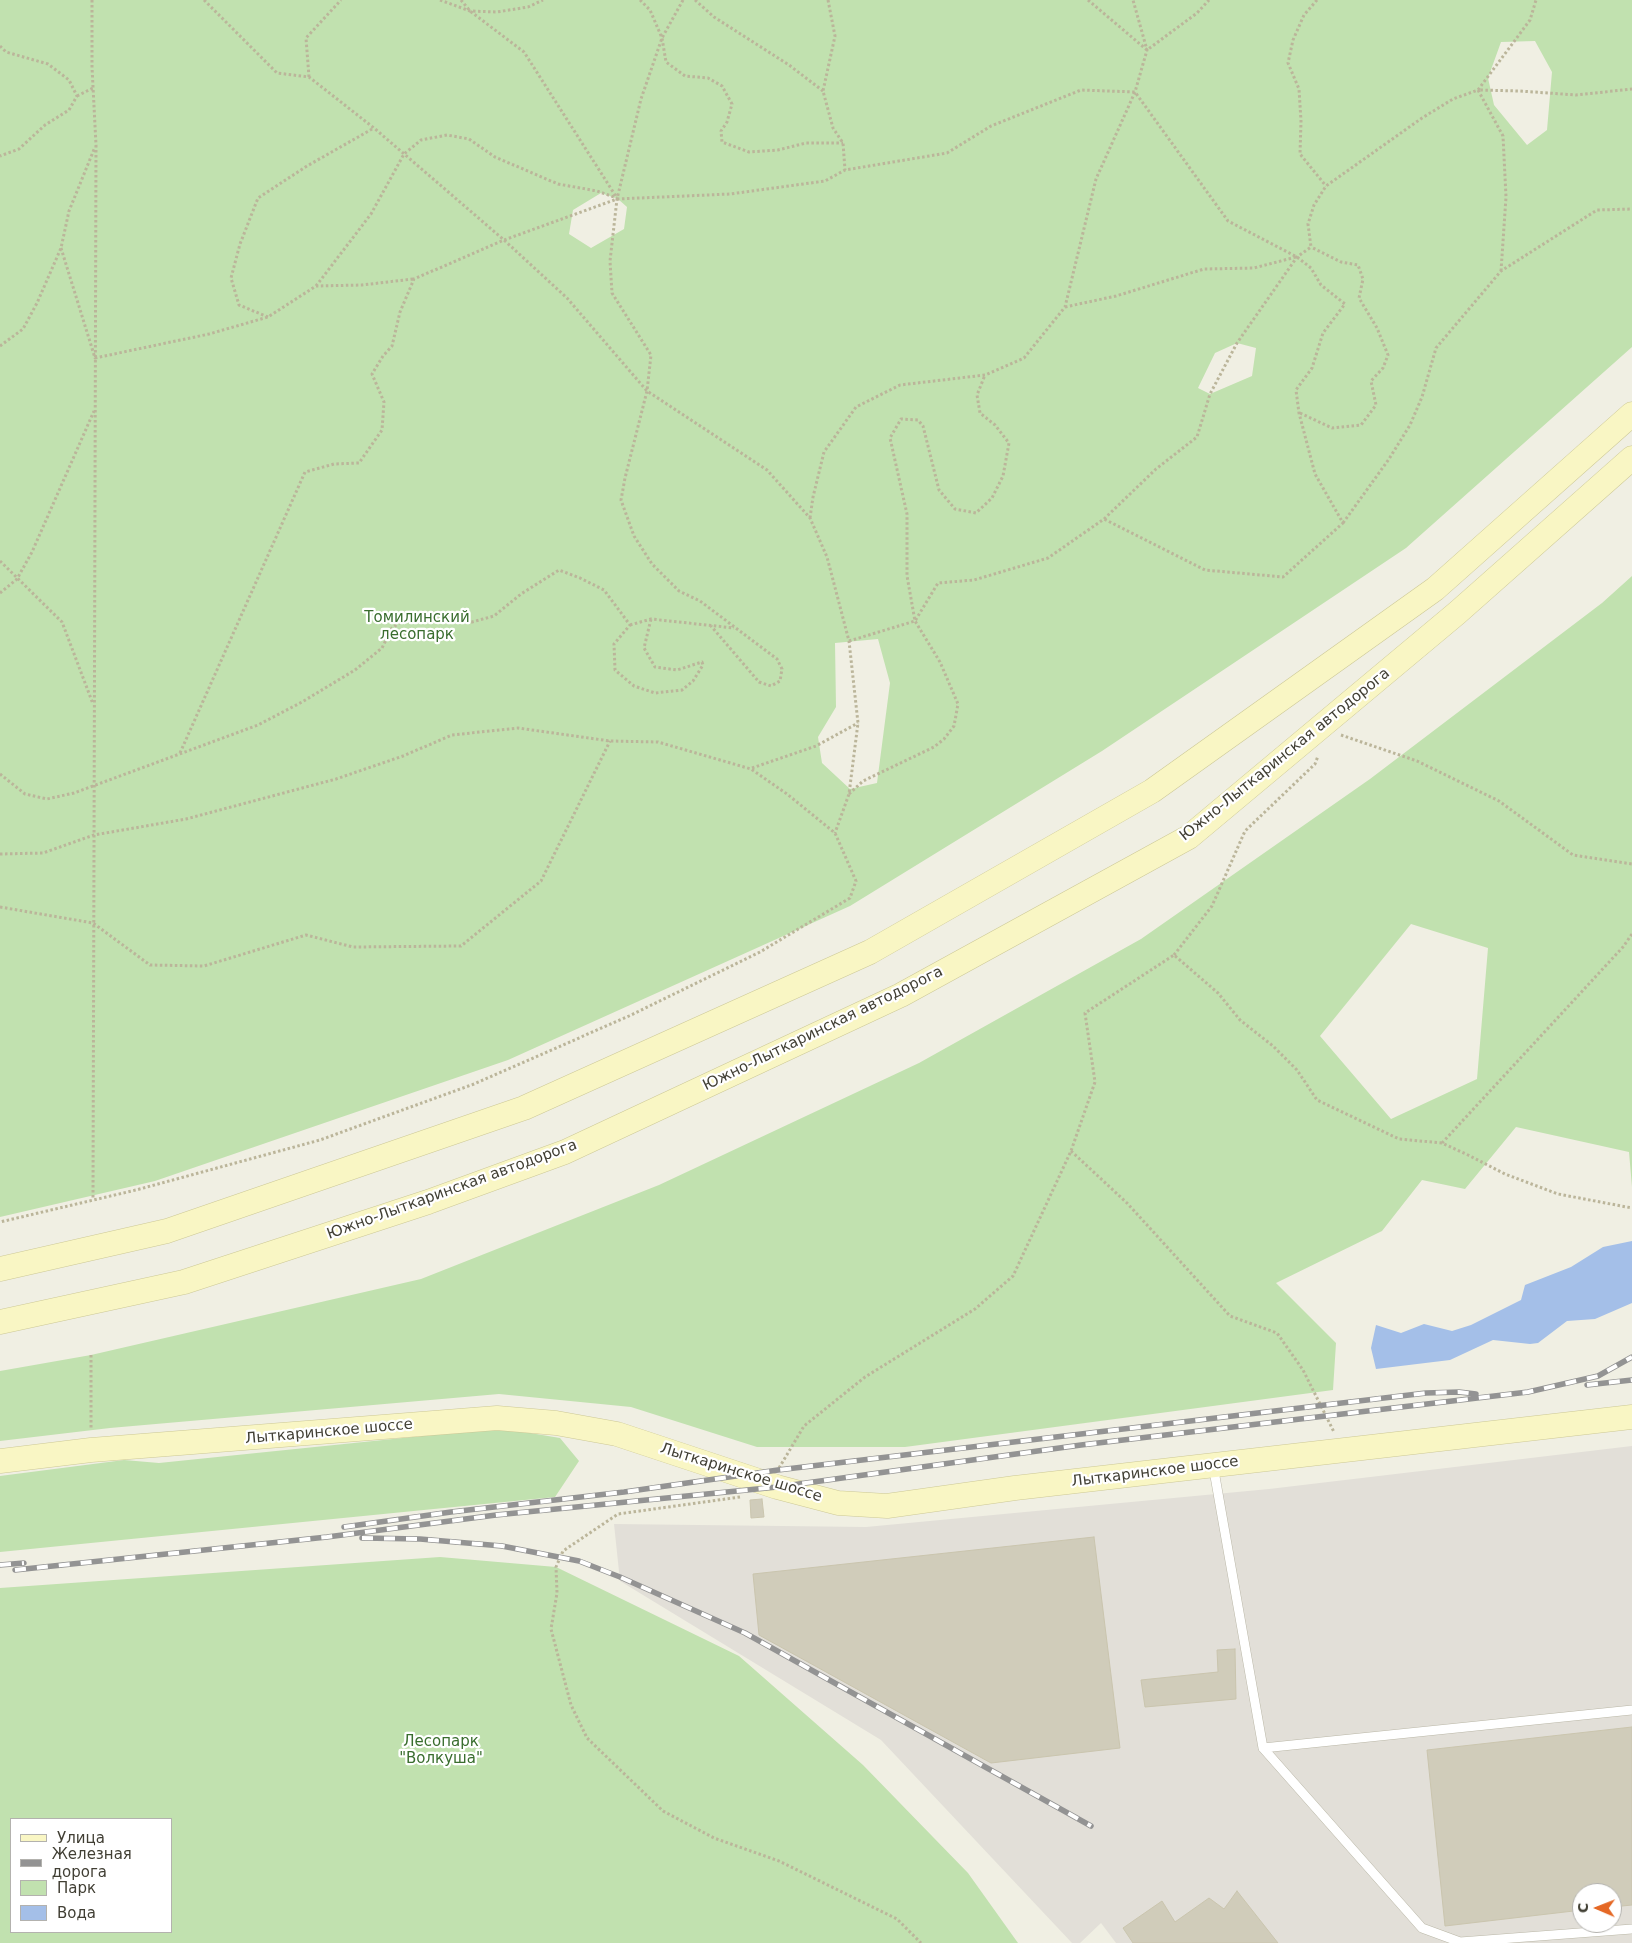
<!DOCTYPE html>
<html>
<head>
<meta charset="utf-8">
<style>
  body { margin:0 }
  #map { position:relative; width:1632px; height:1943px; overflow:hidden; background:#f0efe3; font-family:"DejaVu Sans",sans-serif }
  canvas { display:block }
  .legend { position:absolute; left:10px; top:1818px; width:162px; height:115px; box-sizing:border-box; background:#fff; border:1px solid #b3b2ae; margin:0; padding:6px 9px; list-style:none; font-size:15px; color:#413f34 }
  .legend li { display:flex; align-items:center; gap:10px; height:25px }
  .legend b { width:25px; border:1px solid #b3b2ae }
  .north { position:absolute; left:1572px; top:1883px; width:50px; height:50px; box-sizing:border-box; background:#fff; border:1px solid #b3b2ae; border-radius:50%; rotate:271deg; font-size:14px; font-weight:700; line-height:20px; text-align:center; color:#413f34 }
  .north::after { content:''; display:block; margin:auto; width:18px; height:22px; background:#e56825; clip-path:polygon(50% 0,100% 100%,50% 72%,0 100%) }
</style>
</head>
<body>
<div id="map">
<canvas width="1632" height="1943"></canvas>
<ul class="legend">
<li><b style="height:6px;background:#f9f6c4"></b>Улица</li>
<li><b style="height:6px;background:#939393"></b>Железная дорога</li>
<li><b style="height:14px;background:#c1e1af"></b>Парк</li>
<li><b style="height:14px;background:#a4bfe8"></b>Вода</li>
</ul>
<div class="north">С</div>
</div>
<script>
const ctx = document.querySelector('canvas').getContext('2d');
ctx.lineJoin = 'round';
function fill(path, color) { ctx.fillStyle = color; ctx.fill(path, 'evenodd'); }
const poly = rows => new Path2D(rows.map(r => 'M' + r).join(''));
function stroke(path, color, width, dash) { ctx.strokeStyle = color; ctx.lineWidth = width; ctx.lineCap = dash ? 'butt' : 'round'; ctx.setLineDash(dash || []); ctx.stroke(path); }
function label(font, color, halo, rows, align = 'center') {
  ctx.font = font + ' "DejaVu Sans",sans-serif'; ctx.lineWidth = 4.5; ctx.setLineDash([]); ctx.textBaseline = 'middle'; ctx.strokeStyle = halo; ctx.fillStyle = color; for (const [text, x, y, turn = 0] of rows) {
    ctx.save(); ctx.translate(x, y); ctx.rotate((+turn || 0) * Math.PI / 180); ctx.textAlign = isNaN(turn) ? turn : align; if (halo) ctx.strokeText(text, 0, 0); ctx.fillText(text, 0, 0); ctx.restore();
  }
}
const industrial = poly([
  [1632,1446,1632,1943,1116,1943,1101,1923,1080,1943,1072,1943,881,1740,620,1581,614,1524,866,1527,1269,1489],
  [1582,1893,1612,1893,1612,1923,1582,1923]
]);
const green = poly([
  [0,0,1632,0,1632,347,1406,548,1102,751,850,906,508,1060,155,1181,0,1217],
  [1535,41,1552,72,1547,130,1527,145,1494,105,1488,78,1501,42],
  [601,193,618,199,627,207,624,229,591,248,569,234,573,210],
  [1237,343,1256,348,1252,376,1210,394,1198,388,1215,353],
  [878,639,890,683,877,783,850,789,822,763,818,737,836,707,835,643],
  [1632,576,1632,1187,1629,1152,1516,1127,1465,1189,1422,1180,1382,1231,1276,1283,1336,1343,1333,1390,905,1447,757,1447,631,1407,499,1394,110,1428,0,1441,0,1371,91,1355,421,1279,659,1185,919,1063,1141,939,1370,779,1602,603],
  [1411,924,1488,948,1477,1079,1391,1119,1320,1036],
  [500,1428,560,1438,579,1461,555,1497,0,1552,0,1476,124,1460,159,1463],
  [440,1557,556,1567,739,1656,863,1765,968,1873,1018,1943,0,1943,0,1588],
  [11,1819,171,1819,171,1932,11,1932]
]);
const water = poly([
  [1632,1241,1632,1303,1595,1319,1567,1321,1538,1343,1530,1344,1493,1340,1450,1360,1376,1369,1371,1348,1376,1325,1401,1333,1424,1324,1452,1331,1471,1325,1521,1300,1525,1285,1571,1267,1603,1247]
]);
const building = poly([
  [762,1499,764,1517,751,1518,750,1500,762,1499],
  [1094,1537,1120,1748,991,1763,759,1635,753,1574,1094,1537],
  [1235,1649,1236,1699,1145,1707,1141,1680,1218,1672,1217,1650,1235,1649],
  [1632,1727,1632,1905,1612,1907,1612,1893,1582,1893,1582,1910,1445,1926,1427,1750,1632,1727],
  [1237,1891,1278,1943,1133,1943,1123,1928,1162,1901,1175,1922,1209,1898,1224,1909,1237,1891]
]);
const path = poly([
  [92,0,92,67,96,145,93,1200],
  [204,0,277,73,309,77,374,128,504,240,567,298,647,391,767,470,810,518,827,557,849,641,858,723,849,794,835,833],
  [440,0,470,11,497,12,528,7,543,0],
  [461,0,470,11,524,52,617,198],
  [640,0,650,10,662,38,666,62,685,76,708,78,722,86,732,104,727,122,721,131,722,142,749,152,778,150,806,143,843,143],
  [683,0,662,38,641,99,617,199,610,261,612,293,651,355,647,391,625,478,621,500,634,536,652,564,679,591,700,601,777,659,782,669,780,681,771,686,759,682,711,626],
  [695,0,714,17,789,65,823,91],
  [828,0,835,36,823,91,833,128,843,143,845,170],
  [1088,0,1147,50,1197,13,1209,0],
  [1317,0,1304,15,1293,40,1288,63,1299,89,1301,121,1300,154,1326,186],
  [0,46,6,52,48,64,69,80,77,96,69,110,45,125,19,149,0,156],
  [309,77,306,38,341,0],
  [77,96,93,88],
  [61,248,95,358,209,334,268,317,316,286,362,285,413,279],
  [1501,271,1506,197,1503,136,1478,90,1520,91,1576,95,1632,89],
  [316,286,371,214,404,154,421,140,447,135,469,139,495,157,558,184,597,191,617,198],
  [1065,307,1116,296,1204,269,1254,268,1296,257],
  [268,317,239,305,231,278,240,244,258,198,307,166,374,128],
  [0,346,23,329,37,303,61,248,69,211,95,147],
  [1300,413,1332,428,1361,425,1376,405,1371,381,1383,368,1388,355,1377,328,1359,298,1363,279,1358,265,1341,262,1311,247],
  [810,518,813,497,824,452,856,407,900,385,985,375,1024,358,1065,307,1096,179,1135,92,1147,50,1133,0],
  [1343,523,1389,459,1410,425,1422,397,1436,348,1501,271,1597,210,1632,209],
  [0,561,62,622,93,704],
  [0,593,17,579,32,552,94,411],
  [630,625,651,619,734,628],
  [849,641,915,621,938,583,974,580,1048,558,1104,519,1156,469,1197,437,1210,394,1237,343,1297,257,1311,247,1308,224,1314,205,1326,186,1422,118,1453,99,1478,90,1530,20,1536,0],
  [1341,735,1417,761,1499,801,1573,855,1632,864],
  [180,753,305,472,334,464,359,463,382,430,384,402,372,374,383,356,392,346,400,312,414,279,504,240,617,199,730,194,825,181,845,170,947,153,991,126,1081,90,1135,92,1228,221,1297,257,1311,268,1321,285,1345,304,1323,333,1312,368,1296,390,1299,413,1315,474,1343,523,1283,577,1205,570,1104,519],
  [752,768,816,746,858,723],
  [0,774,25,794,47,799,74,793,258,725,302,702,355,670,382,648,392,628,408,617,472,622,494,616,521,594,559,570,580,578,604,590,630,625,614,644,615,670,634,686,655,693,682,690,693,681,703,665,702,662,677,670,655,667,644,648,651,619],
  [849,794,863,781,934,747,944,739,954,726,958,704,940,662,915,621,907,576,907,514,890,438,901,419,918,420,923,426,939,490,955,509,976,513,992,498,1003,476,1009,443,995,425,980,413,977,395,985,375],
  [0,854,43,853,94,835,186,819,336,779,403,756,452,735,518,728,610,741,658,742,751,769,787,794,835,833,856,881,850,898,760,952,629,1016,474,1084,320,1140,136,1190,0,1222],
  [0,907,93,923,150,965,204,966,306,935,353,947,461,946,541,881,610,741],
  [1174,955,1212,906,1245,831,1315,764,1318,756],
  [1442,1143,1623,947,1632,934],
  [1071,1151,1127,1203,1230,1316,1277,1333,1303,1370,1334,1432],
  [91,1355,91,1430],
  [779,1468,804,1426,865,1377,975,1309,1013,1276,1071,1151,1095,1082,1085,1013,1174,955,1218,993,1240,1020,1273,1046,1297,1070,1317,1100,1399,1139,1442,1143,1468,1155,1505,1174,1558,1194,1632,1208],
  [740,1497,618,1514,563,1551,556,1567,557,1593,551,1629,571,1705,587,1738,663,1811,714,1838,779,1861,897,1919,921,1943]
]);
const lane = poly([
  [1213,1465,1263,1748,1632,1710],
  [1263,1748,1422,1928,1460,1942,1632,1929]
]);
const secondary = poly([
  [0,1269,167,1231,524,1108,870,952,1152,791,1435,589,1632,414],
  [0,1322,184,1282,428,1202,565,1152,901,995,1189,837,1457,613,1632,458],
  [0,1461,91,1450,497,1418,556,1423,617,1434,777,1487,838,1503,887,1506,1015,1488,1632,1417]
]);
const rail = poly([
  [1587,1385,1632,1380],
  [344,1527,451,1512,624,1492,778,1470,1426,1393,1459,1392,1476,1394],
  [362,1538,420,1539,502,1546,579,1561,620,1577,745,1633,1091,1826],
  [0,1565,24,1563],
  [15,1570,327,1537,496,1515,777,1487,1081,1445,1528,1392,1598,1376,1632,1357]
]);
const parkNames = [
  ["Томилинский",417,618],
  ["лесопарк",417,635],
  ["Лесопарк",441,1742],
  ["\"Волкуша\"",441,1759]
];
const streetNames = [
  ["Южно-Лыткаринская автодорога",1285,755,-39],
  ["Южно-Лыткаринская автодорога",823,1029,-26],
  ["Южно-Лыткаринская автодорога",452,1190,-20],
  ["Лыткаринское шоссе",329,1432,-5],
  ["Лыткаринское шоссе",1155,1472,-7],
  ["Лыткаринское шоссе",741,1473,17]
];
fill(industrial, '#e2dfd8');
fill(green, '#c1e1af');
fill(water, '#a4bfe8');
fill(building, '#d0ccba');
stroke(building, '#cac5ae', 1);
stroke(lane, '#bab7a7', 10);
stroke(secondary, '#ccc896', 25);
stroke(path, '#bbb59a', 3, [2.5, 2.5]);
stroke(lane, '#fff', 9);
stroke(secondary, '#f9f6c4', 24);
stroke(rail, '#939393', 5.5);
stroke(rail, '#fff', 4, [11]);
label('15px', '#396d2e', '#fff', parkNames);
label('15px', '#413f34', '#fff', streetNames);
</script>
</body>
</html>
